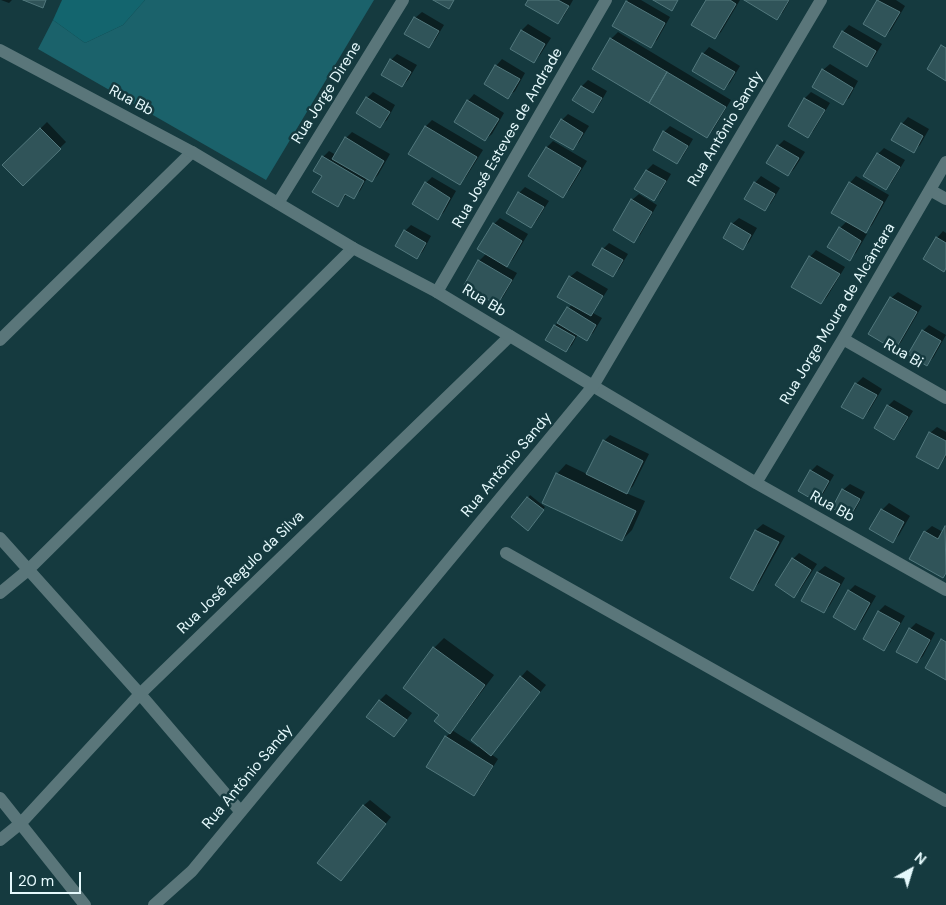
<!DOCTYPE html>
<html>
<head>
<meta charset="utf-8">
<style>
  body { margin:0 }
  #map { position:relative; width:946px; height:905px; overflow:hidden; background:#153a3f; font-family:"DM Sans",sans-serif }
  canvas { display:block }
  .north { position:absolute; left:886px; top:845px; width:50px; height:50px; -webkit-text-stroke:4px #153a3f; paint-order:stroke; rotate:39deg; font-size:14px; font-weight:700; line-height:20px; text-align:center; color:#e5f9fc }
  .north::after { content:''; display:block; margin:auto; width:18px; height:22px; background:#e5f9fc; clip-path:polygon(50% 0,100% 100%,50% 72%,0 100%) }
  .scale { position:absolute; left:10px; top:872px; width:71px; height:22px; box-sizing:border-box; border:2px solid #e5f9fc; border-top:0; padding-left:6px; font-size:15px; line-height:18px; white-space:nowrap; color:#e5f9fc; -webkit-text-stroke:4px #153a3f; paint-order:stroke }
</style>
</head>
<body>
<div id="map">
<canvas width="946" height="905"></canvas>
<div class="north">N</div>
<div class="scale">20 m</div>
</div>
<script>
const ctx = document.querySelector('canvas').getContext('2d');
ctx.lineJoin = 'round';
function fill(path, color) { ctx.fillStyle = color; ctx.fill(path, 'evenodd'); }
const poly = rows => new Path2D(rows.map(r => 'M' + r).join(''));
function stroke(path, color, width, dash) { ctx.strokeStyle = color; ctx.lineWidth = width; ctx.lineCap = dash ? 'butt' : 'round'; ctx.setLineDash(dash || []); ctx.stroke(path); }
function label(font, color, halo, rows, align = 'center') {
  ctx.font = font + ' "DM Sans",sans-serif'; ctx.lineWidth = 5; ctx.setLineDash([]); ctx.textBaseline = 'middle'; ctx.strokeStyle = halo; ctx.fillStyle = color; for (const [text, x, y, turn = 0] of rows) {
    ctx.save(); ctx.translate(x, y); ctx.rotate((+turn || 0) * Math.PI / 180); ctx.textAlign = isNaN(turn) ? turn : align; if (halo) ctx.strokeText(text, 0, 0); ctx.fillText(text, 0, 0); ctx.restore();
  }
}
const green = poly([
  [145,0,374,0,266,180,38,49,53,20,85,43,123,25]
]);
const forest = poly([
  [62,0,145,0,123,25,85,43,53,20]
]);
const shadow = poly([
  [1,0,12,0,9,3],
  [530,0,573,0,564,16,558,22],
  [628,0,641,0,670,17,657,40,650,46,627,2],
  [707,0,740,0,721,32,715,38],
  [747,0,790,0,783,12,777,18],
  [879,0,896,0,905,6,891,30,885,36,865,24],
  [422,12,444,25,435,40,429,46,415,18],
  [528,24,551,38,540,55,534,62,511,48,522,30],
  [849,25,882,44,873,59,867,65,843,32],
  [618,32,731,100,713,130,707,136,594,68,611,39],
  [709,47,740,66,730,83,724,89,703,54],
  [397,54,417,65,408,80,402,86,391,60],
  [502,59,525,73,515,91,508,97,485,84,496,66],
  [830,64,858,81,849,98,842,104,823,70],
  [588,80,607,91,599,105,593,111,582,86],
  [373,92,395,105,387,120,380,126,367,98],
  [811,92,830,103,814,130,808,137,790,126,805,98],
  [474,94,504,113,492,134,485,140,468,101],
  [568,114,589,126,579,142,573,148,562,120],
  [908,117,929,129,920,145,913,151,902,124],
  [432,120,483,150,466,177,460,183,410,153,426,126],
  [47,122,66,142,23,184,4,165],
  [670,126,693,139,683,156,677,162,664,132],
  [352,132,390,154,378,175,372,181,367,178,360,191,353,197,347,194,337,206,324,176,323,157,329,151,336,155,346,138],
  [784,140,805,152,794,169,788,175,778,146],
  [553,141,587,161,569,190,563,196,530,176,547,147],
  [884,148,905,160,892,182,886,189,878,154],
  [653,164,671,174,660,193,654,199,636,189,647,170],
  [761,176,780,188,771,203,765,210,746,199,755,183],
  [856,176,889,195,872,225,864,233,867,234,856,253,849,259,840,228,847,221,850,183],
  [432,177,456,191,444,212,438,218,426,183],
  [525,187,549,201,537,220,531,227,519,193],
  [639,194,657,205,640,235,633,241,632,200],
  [500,218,528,234,513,259,506,267,517,273,503,297,496,303,465,284,479,261,487,253,494,224],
  [739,218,757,228,749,242,743,248,732,224],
  [411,225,431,236,423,251,417,258,405,231],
  [943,231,946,233,946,267,937,238],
  [609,243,628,254,619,269,612,276,603,249],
  [816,250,845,267,827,297,821,303,793,286,810,257],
  [577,271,608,289,593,313,602,318,593,333,586,339,578,334,572,345,566,351,547,340,555,326,572,304,570,277],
  [898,292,922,306,901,342,895,348,891,298],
  [929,325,946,335,933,358,927,364,923,331],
  [863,377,882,389,869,411,863,418,843,406,856,384],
  [894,400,913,411,900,432,894,439,888,406],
  [937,427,946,432,946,457,937,467,930,433],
  [610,435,649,454,633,486,626,493,645,501,632,530,622,540,557,474,566,464,587,474,604,441],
  [817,465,834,475,823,494,817,500,811,471],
  [850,484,865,492,855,510,849,516,834,508,843,490],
  [530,495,545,507,530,526,528,498],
  [889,503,910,516,899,535,893,541,871,529,882,510],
  [763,524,785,536,759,583,753,589,731,578,756,530],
  [932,526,943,532,946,527,946,574,943,577,911,559,925,532],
  [799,553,817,564,800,590,794,596,793,559],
  [825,566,845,578,830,605,824,612,803,600,818,572],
  [855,585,876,596,861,622,855,628,849,591],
  [885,605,905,616,890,643,884,649,864,638,879,611],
  [916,623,935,633,923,656,917,662,910,629],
  [444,638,494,675,459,722,452,730,478,747,521,677,527,670,546,685,491,754,498,759,480,788,474,794,446,737,451,732,440,714,434,648],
  [386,694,412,713,394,736,380,700],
  [370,800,391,817,341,880,363,806]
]);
const building = poly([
  [23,0,46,0,43,8,23,0],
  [433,0,454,0,449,9,433,0],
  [528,0,558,0,569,6,558,24,525,5,528,0],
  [653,0,678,0,672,11,653,0],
  [706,0,730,0,736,4,715,39,691,25,706,0],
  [744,0,789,0,777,20,744,0],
  [877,0,900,12,885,37,863,24,877,0],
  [626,1,665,23,651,48,612,26,626,1],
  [414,17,439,31,429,48,404,34,414,17],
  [521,30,545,44,534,63,510,49,521,30],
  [842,31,876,51,867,67,833,47,842,31],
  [610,38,667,72,649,103,592,69,610,38],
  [941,45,946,48,946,81,927,69,941,45],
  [702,53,735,72,724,90,692,71,702,53],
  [390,59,411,72,402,87,381,75,390,59],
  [495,65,520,79,508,99,484,84,495,65],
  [822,69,853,88,843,105,812,87,822,69],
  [667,72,726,107,707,138,649,103,667,72],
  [581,86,602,98,593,113,572,100,581,86],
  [366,97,390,112,380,128,356,113,366,97],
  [804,98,825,110,808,138,788,126,804,98],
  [467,100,499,119,485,141,454,122,467,100],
  [561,119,583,133,573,150,550,137,561,119],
  [901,123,923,136,914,153,891,140,901,123],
  [425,126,477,157,460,185,408,154,425,126],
  [40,128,61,149,23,186,2,165,40,128],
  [663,131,688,146,677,164,653,150,663,131],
  [345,137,384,161,372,182,332,159,345,137],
  [777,145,799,158,788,176,766,163,777,145],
  [546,147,581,168,563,198,528,176,546,147],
  [877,153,900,167,886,190,863,176,877,153],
  [322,156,364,181,354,199,345,194,338,207,312,192,322,176,313,171,322,156],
  [646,170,666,181,654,201,634,189,646,170],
  [425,182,450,198,438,220,412,204,425,182],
  [754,182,775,194,765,211,744,199,754,182],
  [849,182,883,202,866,233,831,213,849,182],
  [518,192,544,207,531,228,506,213,518,192],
  [631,199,652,212,634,243,613,230,631,199],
  [493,223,522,241,507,267,477,249,493,223],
  [731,223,751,235,743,250,723,238,731,223],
  [839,227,861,241,850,261,827,247,839,227],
  [404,230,426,243,417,259,395,246,404,230],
  [936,237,946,243,946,268,944,272,923,259,936,237],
  [602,248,623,260,613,277,592,265,602,248],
  [809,256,840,274,821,304,791,287,809,256],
  [478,260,512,280,497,305,464,285,478,260],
  [569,276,603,296,591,316,557,297,569,276],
  [890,297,917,312,895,350,868,334,890,297],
  [567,307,596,325,587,341,557,323,567,307],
  [554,325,575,337,566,352,545,340,554,325],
  [922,330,941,341,927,366,908,354,922,330],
  [855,383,877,395,863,419,841,407,855,383],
  [887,405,908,417,894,440,874,428,887,405],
  [929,432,946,441,946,454,938,469,916,457,929,432],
  [603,440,643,461,627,494,586,474,603,440],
  [810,470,829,481,817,502,798,491,810,470],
  [556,473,636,511,622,541,542,503,556,473],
  [842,489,860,499,849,518,832,508,842,489],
  [527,497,544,510,528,531,511,517,527,497],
  [881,509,904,522,893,543,869,529,881,509],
  [945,526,946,573,943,578,909,559,924,531,938,539,945,526],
  [755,530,779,542,753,591,730,578,755,530],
  [792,558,811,570,794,598,775,585,792,558],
  [817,572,840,584,824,613,801,601,817,572],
  [848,590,870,603,855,630,833,617,848,590],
  [878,611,900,623,884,651,863,639,878,611],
  [909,628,930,640,917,663,896,652,909,628],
  [941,639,946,642,946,680,925,668,941,639],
  [433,647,485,685,450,734,434,721,439,715,403,688,433,647],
  [520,676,540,692,491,756,471,740,520,676],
  [379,700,407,720,394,737,366,717,379,700],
  [445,736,493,766,474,796,426,767,445,736],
  [363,805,386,824,341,881,317,863,363,805]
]);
const minor = poly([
  [930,190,946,199],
  [278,203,403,0],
  [437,292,606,0],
  [843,339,946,398],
  [0,340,192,152],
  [593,386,756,483,946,590],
  [756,483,843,339,946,162],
  [0,538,140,694,240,811],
  [506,553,946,801],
  [0,593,28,570,353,248],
  [0,798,85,905],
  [0,840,21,823,140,694,510,336]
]);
const tertiary = poly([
  [0,50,192,152,353,248,437,292,593,386],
  [154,905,192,871,593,386,821,0]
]);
const streetNames = [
  ["Rua Jorge Direne",327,93,-58],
  ["Rua Bb",131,101,28],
  ["Rua Antônio Sandy",726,129,-59],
  ["Rua José Esteves de Andrade",508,138,-60],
  ["Rua Bb",484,301,31],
  ["Rua Jorge Moura de Alcântara",838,314,-59],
  ["Rua Bi",903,354,30],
  ["Rua Antônio Sandy",507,465,-50],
  ["Rua Bb",832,507,29],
  ["Rua José Regulo da Silva",241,573,-44],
  ["Rua Antônio Sandy",248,777,-50]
];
fill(green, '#1b626b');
fill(forest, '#13656e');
fill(shadow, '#0007');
fill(building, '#305459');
stroke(building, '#52787d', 1);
stroke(minor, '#5a767a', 12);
stroke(tertiary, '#5a767a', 12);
label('15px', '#e5f9fc', '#153a3f', streetNames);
</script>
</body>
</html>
